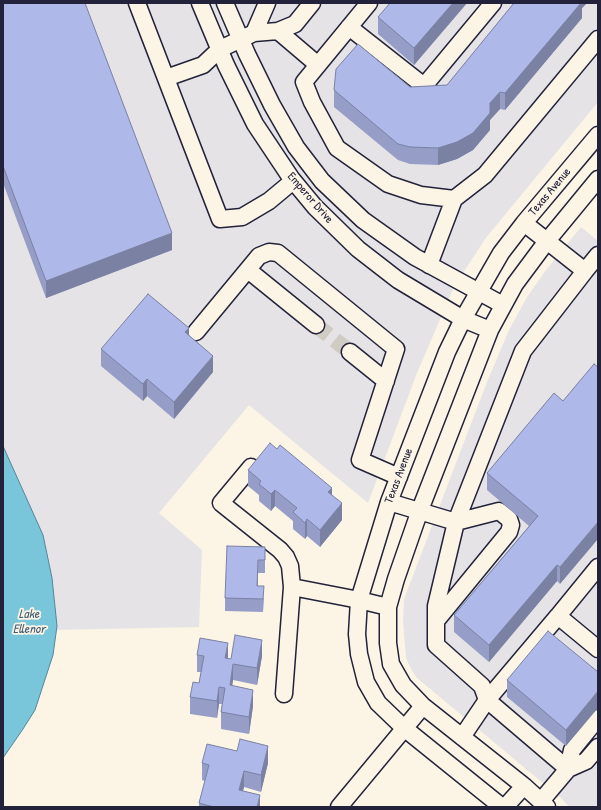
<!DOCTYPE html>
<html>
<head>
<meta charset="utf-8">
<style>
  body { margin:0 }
  #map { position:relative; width:601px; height:810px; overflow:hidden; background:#fcf5e5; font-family:"Patrick Hand",sans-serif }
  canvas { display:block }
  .frame { position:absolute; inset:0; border:4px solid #22223b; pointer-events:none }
</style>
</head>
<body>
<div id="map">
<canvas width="601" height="810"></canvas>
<div class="frame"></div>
</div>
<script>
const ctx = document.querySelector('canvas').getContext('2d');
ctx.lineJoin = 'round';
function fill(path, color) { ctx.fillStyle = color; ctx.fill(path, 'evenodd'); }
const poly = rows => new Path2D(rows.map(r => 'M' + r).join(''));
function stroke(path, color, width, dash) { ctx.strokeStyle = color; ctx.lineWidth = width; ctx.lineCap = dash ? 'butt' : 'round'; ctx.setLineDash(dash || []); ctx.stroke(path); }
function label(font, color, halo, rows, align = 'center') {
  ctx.font = font + ' "Patrick Hand",sans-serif'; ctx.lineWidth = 3.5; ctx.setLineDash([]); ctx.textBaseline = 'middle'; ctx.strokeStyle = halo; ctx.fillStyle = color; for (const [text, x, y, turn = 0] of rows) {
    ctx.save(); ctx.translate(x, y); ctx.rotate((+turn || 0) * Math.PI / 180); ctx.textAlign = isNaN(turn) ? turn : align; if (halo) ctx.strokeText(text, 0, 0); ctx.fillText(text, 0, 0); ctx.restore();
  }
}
const built = poly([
  [3,3,598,3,598,102,485,239,454,287,417,373,368,503,249,405,159,513,202,550,199,627,3,631],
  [581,227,598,241,598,807,569,807,562,799,417,678,412,671,406,658,403,620,404,599,487,382,509,330,527,297,546,270]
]);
const water = poly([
  [3,446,43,535,52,578,57,626,53,655,35,710,23,729,3,758,3,446]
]);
const minorTunnel = poly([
  [316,325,350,352]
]);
const minor = poly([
  [137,3,220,219,242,217,269,201,293,181],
  [200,3,226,65,255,124,291,178,315,207,358,249,398,280,463,319,490,330],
  [225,3,247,54,272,105,296,147,322,181,363,220,415,257,503,305],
  [369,3,304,82,312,102,337,148,388,184,421,195,454,199,485,175,598,39],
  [349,27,424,86,493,3],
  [278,31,318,65],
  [254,33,278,31,295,24,312,3],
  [166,78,203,65,220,49,254,33,267,3],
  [429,265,454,199],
  [248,270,316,325],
  [585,271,598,255],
  [196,332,259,256,269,252,278,253,396,349,360,460,399,477],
  [350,352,386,381],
  [251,467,221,503,280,550,286,557,290,566,292,587],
  [389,502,456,522,436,606,436,645,482,686,487,700,568,769],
  [456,522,523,351,585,271,524,223],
  [598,567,558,616,598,649],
  [436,621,509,532,511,525,509,519,499,511,456,522],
  [284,694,292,587,359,600,388,607],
  [462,737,487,700,558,616],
  [568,769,572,750,598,718],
  [541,801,568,769,586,761,598,747],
  [339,807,423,706],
  [502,807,404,728,378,703,366,682,359,654,357,634,359,600,389,502,447,352,463,319,501,253,524,223,598,135],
  [505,807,524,786],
  [547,807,524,786,423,706,403,685,391,664,388,643,388,607,396,579,420,510,490,330,515,284,547,241,598,179]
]);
const wall = poly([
  [3,3,172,250,46,298,3,183],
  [467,3,414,65,378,34,378,17],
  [514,3,587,3,582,8,582,18,505,110,500,109,490,120,490,130,473,150,457,159,438,165,410,164,398,160,334,107,334,90,410,87,447,85],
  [189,335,213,372,174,419,147,396,143,401,101,366,101,349],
  [563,401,560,584,557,581,489,662,454,632,454,615,529,526,487,490,487,473],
  [248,470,332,496,342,520,320,547,307,536,305,539,293,529,293,521,275,506,271,511,259,501,259,495,248,486],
  [265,547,265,573,258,573,258,586,264,599,263,612,225,611,225,598],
  [197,655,231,659,262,656,257,685,233,680,232,686,253,706,249,734,221,729,221,712,222,704,219,704,217,718,190,714,190,697,199,683,201,672,197,672],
  [598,672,566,746,507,697,507,680],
  [202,763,268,763,261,792,244,787,243,791,260,807,199,807,199,803,205,781,202,780],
  [598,785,598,800,597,799,597,786]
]);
const shadedWall = poly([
  [453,3,467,3,414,65,414,48],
  [580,3,587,3,582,8,582,18,505,110,505,93],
  [500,92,500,109,490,120,490,130,473,150,457,159,438,165,438,148,490,103],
  [172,233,172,250,46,298,46,281],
  [189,328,189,345,185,332],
  [213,356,213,372,174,419,174,402],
  [147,379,147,396,143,401,143,384],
  [332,488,332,505,328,492],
  [275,490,275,506,271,511,271,494],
  [342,503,342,520,320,547,320,530],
  [307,519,307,536,305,539,305,523],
  [598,522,598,539,560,584,560,567],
  [557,565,557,581,489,662,489,645],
  [262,640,262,656,257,685,257,668],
  [228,643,228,660,225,658],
  [233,664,233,680,230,702,230,685],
  [219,687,219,704,217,718,217,701],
  [253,690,253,706,249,734,249,717],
  [598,691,598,708,566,746,566,730],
  [268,746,268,763,261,792,261,775],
  [244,771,244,787,239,806,239,790],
  [260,795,260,807,257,807]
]);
const building = poly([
  [3,3,85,3,172,233,46,281,3,166,3,3],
  [390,3,453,3,414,48,378,17,390,3],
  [514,3,581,3,505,93,500,92,490,103,490,113,473,133,457,142,438,148,410,147,398,144,334,90,336,69,358,44,410,87,447,85,514,3],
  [148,294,189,328,185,332,213,356,174,402,147,379,143,384,101,349,148,294],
  [594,364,598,367,598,522,560,567,557,565,489,645,454,615,538,516,487,473,554,393,563,401,594,364],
  [270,443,277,449,280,445,332,488,328,492,342,503,320,530,307,519,305,523,293,512,297,508,275,490,271,494,259,484,261,481,248,470,270,443],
  [227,546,265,547,265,560,258,560,257,586,264,586,263,599,225,598,227,546],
  [548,631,598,672,598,691,566,730,507,680,548,631],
  [235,635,262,640,257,668,233,664,230,685,253,690,249,717,221,712,225,688,219,687,217,701,190,697,193,682,199,683,204,656,197,655,200,638,228,643,225,658,231,659,235,635],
  [240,739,268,746,261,775,244,771,239,790,260,795,257,807,214,807,199,803,209,765,202,763,207,744,237,751,240,739]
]);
const streetNames = [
  ["Texas Avenue",550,192,-50],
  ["Emperor Drive",310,198,49],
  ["Texas Avenue",399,476,-69]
];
const waterNames = [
  ["Lake",29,615],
  ["Ellenor",29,630]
];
fill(built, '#e5e3e6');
fill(water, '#79c5d9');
stroke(water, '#56849a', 1);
stroke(minorTunnel, '#d0cbc3', 16, [16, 8]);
stroke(minor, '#22223b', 19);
stroke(minor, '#fcf5e5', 16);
fill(wall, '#969ec8');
fill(shadedWall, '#7a81a3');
fill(building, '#aeb8e9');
stroke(building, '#7a81a3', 1);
label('12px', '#22223b', '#fcf5e5', streetNames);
label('italic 13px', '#405b72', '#fcf5e5', waterNames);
</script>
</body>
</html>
